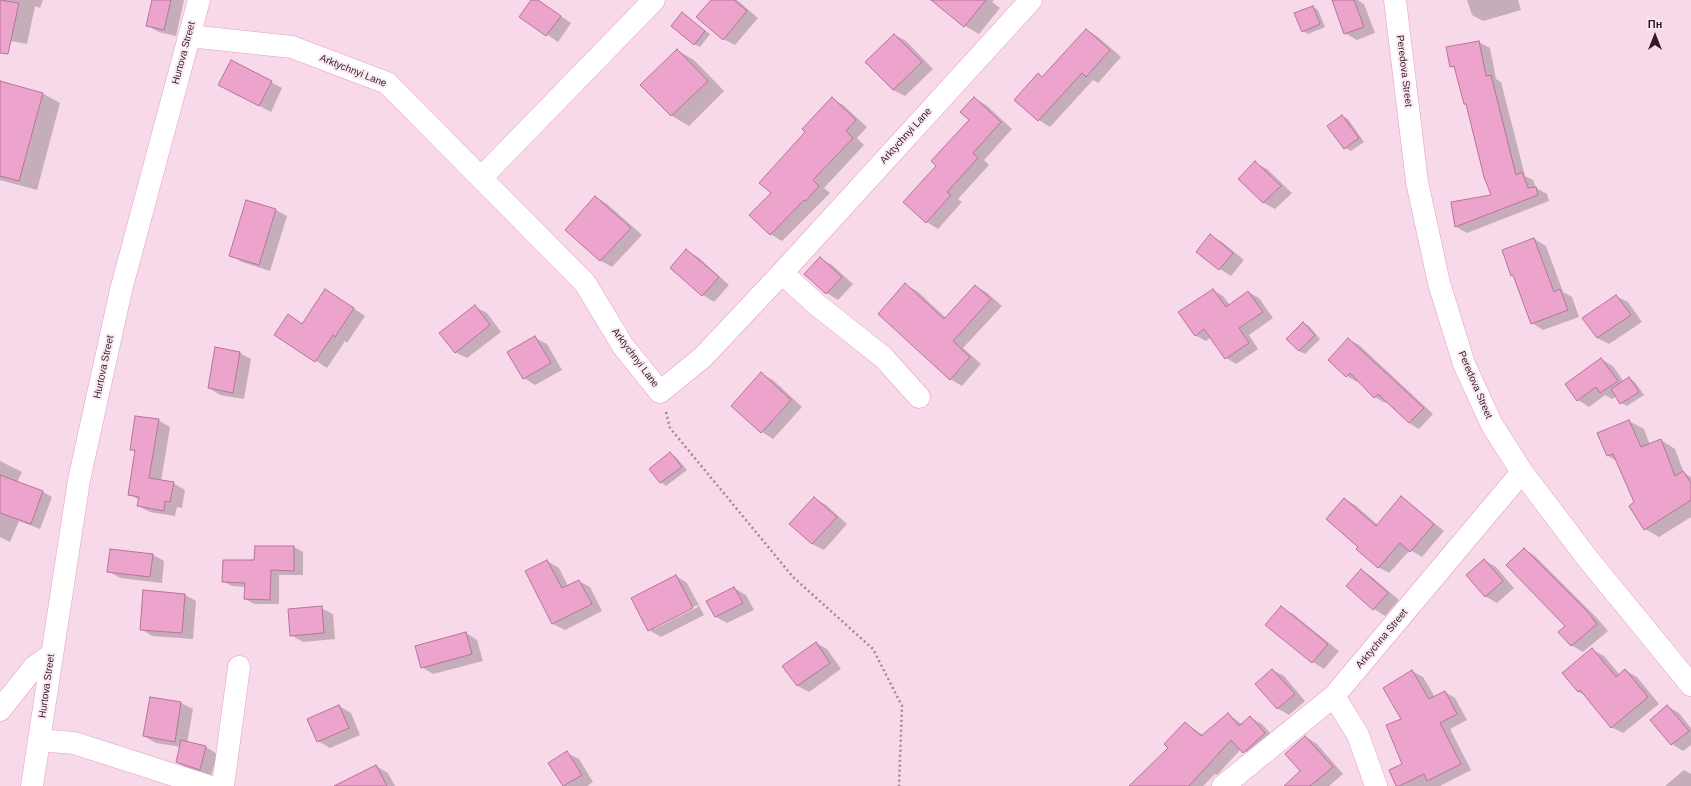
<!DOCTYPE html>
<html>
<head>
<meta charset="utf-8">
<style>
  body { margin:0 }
  #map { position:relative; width:1691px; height:786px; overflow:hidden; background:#f7d9e9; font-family:Arial,sans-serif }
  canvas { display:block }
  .north { position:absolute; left:1635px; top:16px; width:40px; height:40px; -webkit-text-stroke:3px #faebf3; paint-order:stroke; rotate:0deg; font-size:11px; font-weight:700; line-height:16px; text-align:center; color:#331828 }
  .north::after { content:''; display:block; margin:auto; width:14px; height:18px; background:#331828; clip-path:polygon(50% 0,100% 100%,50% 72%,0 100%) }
</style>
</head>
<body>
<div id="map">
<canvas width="1691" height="786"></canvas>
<div class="north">Пн</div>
</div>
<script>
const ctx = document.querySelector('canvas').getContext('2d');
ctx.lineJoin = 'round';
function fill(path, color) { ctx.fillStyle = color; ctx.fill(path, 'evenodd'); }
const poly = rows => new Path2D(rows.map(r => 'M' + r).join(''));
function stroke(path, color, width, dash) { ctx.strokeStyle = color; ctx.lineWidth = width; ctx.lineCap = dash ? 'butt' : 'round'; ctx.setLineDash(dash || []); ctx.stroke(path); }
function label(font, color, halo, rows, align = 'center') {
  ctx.font = font + ' Arial,sans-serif'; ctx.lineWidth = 4; ctx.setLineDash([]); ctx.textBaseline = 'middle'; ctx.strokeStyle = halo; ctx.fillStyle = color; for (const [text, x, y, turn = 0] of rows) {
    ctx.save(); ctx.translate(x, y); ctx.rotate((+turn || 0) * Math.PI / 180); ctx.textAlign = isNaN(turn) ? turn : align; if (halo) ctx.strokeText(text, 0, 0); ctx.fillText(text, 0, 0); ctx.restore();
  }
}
const shadow = poly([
  [0,0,43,0,40,8,35,6,27,44,0,39],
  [153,0,184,0,176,36,159,32,148,26],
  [532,0,537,0,545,5,571,23,558,42,521,17],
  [712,0,737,0,758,18,735,45,723,39],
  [933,0,994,0,992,2,1000,8,979,34,965,26],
  [1344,0,1358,0,1364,4,1375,33,1357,40,1345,33],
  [1467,0,1518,0,1521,10,1483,21,1472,15],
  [1313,7,1318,10,1325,27,1308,34,1303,31],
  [683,14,710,34,700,47,694,44],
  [1087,30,1098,37,1121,57,1098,83,1093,80,1050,127,1039,120,1038,74,1043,77],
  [895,35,906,41,933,69,905,96,893,90],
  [1479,42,1490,48,1496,79,1501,82,1525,176,1533,180,1536,188,1547,194,1549,201,1467,233,1456,227,1492,195,1467,105,1465,104,1455,68,1451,66],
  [677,50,694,60,724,91,689,126,672,116,641,85],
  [271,82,282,88,271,112,219,85],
  [0,85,42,93,60,103,37,190,0,180],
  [974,98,986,105,1012,129,984,160,989,165,958,199,962,202,938,229,927,222,937,166,971,120],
  [832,99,843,105,867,127,857,138,864,145,824,188,830,193,782,241,770,234,772,193,807,132],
  [1342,116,1348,119,1364,142,1351,151,1345,148],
  [1255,163,1267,169,1292,193,1275,209,1264,203,1239,179],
  [596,197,607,204,642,235,612,267,601,261,567,230],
  [276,210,287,216,270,271,242,262,230,255],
  [1211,236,1222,242,1244,260,1231,276,1220,269,1198,252],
  [1534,239,1546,246,1563,292,1572,297,1579,317,1543,330,1532,323,1515,277,1512,275],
  [687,251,698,257,729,285,714,302,703,295,672,268],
  [820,258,832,265,853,284,838,300,827,293],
  [906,285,917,291,946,318,975,286,986,292,1002,306,963,348,981,364,962,386,950,379],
  [1213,290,1223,296,1230,305,1248,292,1259,298,1273,318,1249,335,1258,349,1236,364,1226,358,1211,337,1206,341,1195,335],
  [1616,296,1628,302,1642,322,1609,344,1597,338],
  [337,297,365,316,347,343,345,341,327,368,276,335,288,316,303,324],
  [475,307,487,313,501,332,467,358,455,352],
  [1303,323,1309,326,1320,339,1305,354,1299,351],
  [535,338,547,344,562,370,535,385,524,378],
  [1348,339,1359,345,1433,414,1419,429,1409,423,1387,401,1385,403,1375,397,1359,380,1357,382,1347,376,1329,360],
  [240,353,251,359,244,399,220,395,209,388],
  [1601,359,1613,366,1624,382,1629,378,1635,382,1644,395,1627,406,1621,403,1617,396,1612,399,1605,395,1589,407,1578,400],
  [761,374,773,380,802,407,773,439,762,432],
  [158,420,170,427,161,481,173,483,185,490,182,508,177,507,175,516,150,512,138,506,139,500,129,494,136,452,131,449],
  [1629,421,1644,429,1650,445,1661,440,1675,449,1684,473,1691,477,1691,517,1659,537,1645,529,1617,461,1608,456,1599,434],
  [670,453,676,457,687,470,666,486,661,482],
  [0,461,22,472,17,482,43,492,52,497,40,529,19,521,10,542,0,537],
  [814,498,826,505,847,524,824,550,812,544,791,524],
  [1401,498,1411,504,1444,531,1422,557,1410,550,1389,573,1378,567,1359,547,1345,499,1355,505,1378,525],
  [256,547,294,547,303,552,303,575,279,575,279,604,254,604,245,599,246,587,232,586,223,581,255,562],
  [1524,549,1535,556,1596,617,1608,631,1583,652,1571,645,1567,626],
  [153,555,164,561,162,583,120,578,108,571],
  [1484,560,1496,567,1514,588,1497,603,1485,596],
  [547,561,559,568,568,586,579,581,590,587,602,611,565,630,553,624,526,571],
  [1361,570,1372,577,1399,600,1385,616,1374,609],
  [676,576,687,583,704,615,661,637,649,630],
  [697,605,698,607,654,629,654,627],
  [734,588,746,595,754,610,727,623,716,617],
  [185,595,196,601,193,639,152,636,141,629],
  [1281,607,1293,614,1339,651,1324,669,1313,662,1267,625],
  [321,608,333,614,335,639,303,642,291,635],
  [466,633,477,640,483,661,433,674,422,667],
  [816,643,827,649,841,669,809,692,798,686,783,666],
  [1593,650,1604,656,1620,675,1625,670,1637,677,1659,704,1623,733,1611,727,1586,696,1579,692,1563,673],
  [1273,670,1284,676,1305,701,1289,715,1277,708],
  [1412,671,1423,677,1435,697,1445,692,1455,698,1467,720,1450,729,1471,770,1440,786,1397,786,1403,765,1402,719],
  [151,698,181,703,193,709,187,743,206,747,217,754,211,776,188,769,177,762,181,747,156,743,144,736],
  [339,706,351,713,360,735,330,748,318,741],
  [1667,706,1679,713,1691,728,1691,745,1683,751,1672,744],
  [1228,714,1243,725,1251,718,1262,724,1276,740,1255,758,1241,749,1217,775,1215,774,1203,786,1129,786,1170,748,1185,723,1203,735],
  [1306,737,1317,744,1343,774,1329,786,1286,786,1301,771],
  [567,753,579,759,593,782,587,786,564,786,550,763],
  [376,766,388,773,395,786,338,786],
  [1684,770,1691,774,1691,786,1665,786]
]);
const building = poly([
  [0,0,19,3,8,54,0,53,0,0],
  [152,0,171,0,164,30,146,26,152,0],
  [531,0,538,0,561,16,546,36,519,17,531,0],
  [711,0,734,0,747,11,723,40,696,17,711,0],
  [931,0,986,0,964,27,931,0],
  [1332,0,1354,0,1364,27,1344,34,1332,0],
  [1313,6,1320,24,1302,32,1294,13,1313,6],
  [682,12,705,31,694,45,671,26,682,12],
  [1086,29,1110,50,1086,77,1082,73,1038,121,1014,100,1038,73,1042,77,1086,29],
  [894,34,922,62,893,90,865,62,894,34],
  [1479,41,1486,76,1491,75,1516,175,1522,172,1528,188,1536,187,1538,195,1455,227,1451,202,1491,195,1484,177,1466,104,1464,104,1454,66,1450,67,1446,47,1479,41],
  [677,49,708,81,671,116,640,85,677,49],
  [231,60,272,81,259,106,218,85,231,60],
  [0,81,43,93,19,181,0,176,0,81],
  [832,97,856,120,846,131,853,138,813,180,819,186,806,201,804,200,770,235,749,215,771,193,759,183,805,132,802,129,832,97],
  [974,97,1001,122,973,153,978,158,947,192,951,195,926,223,903,202,936,166,931,161,969,120,960,112,974,97],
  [1342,115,1359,138,1344,149,1327,126,1342,115],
  [1255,161,1281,186,1263,203,1238,179,1255,161],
  [595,196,631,228,600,261,565,230,595,196],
  [246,200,276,209,259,265,229,256,246,200],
  [1210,234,1233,253,1219,270,1196,252,1210,234],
  [1534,238,1554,292,1560,289,1568,310,1531,324,1513,275,1511,276,1502,250,1534,238],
  [686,249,719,277,702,296,670,268,686,249],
  [820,257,842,277,826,294,804,274,820,257],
  [905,283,944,319,975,285,991,299,953,341,970,357,950,380,878,314,905,283],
  [325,289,354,308,335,337,333,335,315,362,274,335,288,314,302,324,325,289],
  [1213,289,1226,307,1248,291,1263,312,1239,328,1249,343,1225,359,1204,329,1195,336,1178,312,1213,289],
  [1616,295,1631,315,1597,338,1582,318,1616,295],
  [475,305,490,325,455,353,439,333,475,305],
  [1303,322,1315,335,1299,351,1286,339,1303,322],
  [535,336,551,363,523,379,507,352,535,336],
  [1348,338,1424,408,1409,423,1378,394,1374,398,1350,373,1346,377,1328,360,1348,338],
  [215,347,240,352,233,393,208,388,215,347],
  [1601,358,1618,381,1600,393,1596,387,1577,401,1565,384,1601,358],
  [761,372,791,400,761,433,731,406,761,372],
  [1629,377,1639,392,1620,404,1611,389,1629,377],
  [135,416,159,419,149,478,174,482,170,502,165,501,164,511,137,506,139,497,128,495,135,450,130,450,135,416],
  [1629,420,1641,447,1661,439,1675,476,1683,471,1691,483,1691,500,1644,530,1629,506,1634,502,1613,454,1607,456,1597,433,1629,420],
  [670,452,682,467,660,483,649,469,670,452],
  [0,475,43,491,31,524,0,513,0,475],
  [1401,496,1434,524,1410,552,1400,543,1378,568,1356,549,1358,547,1326,519,1344,498,1376,526,1401,496],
  [814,497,837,517,812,544,789,524,814,497],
  [255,546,294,546,294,571,271,570,270,600,244,599,245,583,222,582,223,560,254,560,255,546],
  [1524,548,1585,609,1597,624,1571,646,1558,632,1565,626,1506,565,1524,548],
  [110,549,153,554,150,577,107,572,110,549],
  [1484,559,1503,581,1485,597,1466,575,1484,559],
  [547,560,562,588,579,580,592,604,552,624,525,571,547,560],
  [1361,569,1388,593,1373,610,1346,586,1361,569],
  [676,575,693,608,648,631,631,598,676,575],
  [734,587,743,603,715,617,706,601,734,587],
  [143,590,185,594,182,633,140,630,143,590],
  [322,606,324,633,290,636,288,609,322,606],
  [1281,606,1328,644,1312,663,1265,625,1281,606],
  [466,632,472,654,421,668,415,646,466,632],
  [816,642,830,663,797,686,782,666,816,642],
  [1592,648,1616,677,1625,669,1648,697,1611,728,1580,690,1578,692,1562,673,1592,648],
  [1272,669,1295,694,1277,709,1255,684,1272,669],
  [1412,670,1429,699,1445,691,1457,714,1440,723,1461,764,1427,781,1424,774,1399,786,1396,786,1389,770,1402,764,1386,725,1401,719,1383,688,1412,670],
  [150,697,181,702,175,742,143,736,150,697],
  [339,705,349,728,317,742,307,719,339,705],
  [1667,705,1689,731,1671,745,1650,720,1667,705],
  [1228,713,1239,726,1250,716,1265,733,1243,753,1231,740,1189,786,1129,786,1168,748,1164,744,1185,722,1201,736,1228,713],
  [1305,736,1333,767,1310,786,1284,786,1300,771,1285,754,1305,736],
  [181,740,206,746,200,770,176,762,181,740],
  [567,751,582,775,563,786,548,763,567,751],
  [376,765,387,786,334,786,376,765]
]);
const path = poly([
  [666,412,670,428,793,577,873,649,902,706,899,786]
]);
const minor = poly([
  [1395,0,1417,182,1439,283,1464,364,1492,425,1522,472,1588,559,1691,685],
  [189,36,292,47,387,83,585,283,623,346,660,392,703,357,782,273,1031,0],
  [481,178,654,0],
  [782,273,816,304,883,357,919,397],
  [1334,696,1358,735,1376,786],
  [0,710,34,667,51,655],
  [39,740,74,743,208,786],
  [32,786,79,480,121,290,199,0],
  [223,786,239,667],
  [1223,786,1334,696,1522,472]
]);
const streetNames = [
  ["Hurtova Street",184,53,-75],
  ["Arktychnyi Lane",353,71,22],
  ["Peredova Street",1404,71,83],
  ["Arktychnyi Lane",906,136,-48],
  ["Arktychnyi Lane",635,358,53],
  ["Hurtova Street",104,367,-78],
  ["Peredova Street",1475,385,67],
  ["Arktychna Street",1382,639,-50],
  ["Hurtova Street",47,686,-82]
];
fill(shadow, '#0003');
fill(building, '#eca4cc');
stroke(building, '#b6739a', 1);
stroke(minor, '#e59ec6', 23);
stroke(path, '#a38797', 2.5, [2, 3]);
stroke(minor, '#fff', 22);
label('10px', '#331828', '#faebf3', streetNames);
</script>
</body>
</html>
